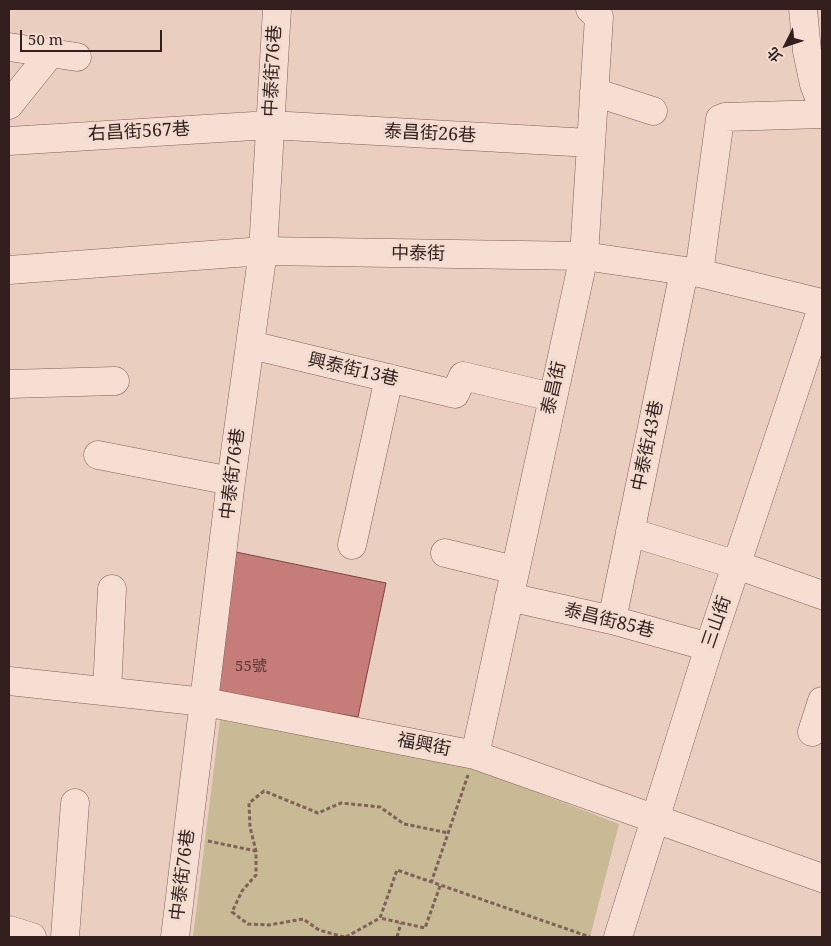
<!DOCTYPE html>
<html>
<head>
<meta charset="utf-8">
<style>
  body { margin:0 }
  #map { position:relative; width:831px; height:946px; overflow:hidden; background:#eacec0; font-family:"Noto Serif","Noto Sans TC",serif }
  canvas { display:block }
  .frame { position:absolute; inset:0; border:10px solid #331f1d; pointer-events:none }
  .north { position:absolute; left:761px; top:20px; width:50px; height:50px; -webkit-text-stroke:4px #f2dbcf; paint-order:stroke; rotate:229deg; font-size:14px; font-weight:700; line-height:20px; text-align:center; color:#331f1d }
  .north::after { content:''; display:block; margin:auto; width:18px; height:22px; background:#331f1d; clip-path:polygon(50% 0,100% 100%,50% 72%,0 100%) }
  .scale { position:absolute; left:20px; top:30px; width:142px; height:22px; box-sizing:border-box; border:2px solid #331f1d; border-top:0; padding-left:6px; font-size:15px; line-height:18px; white-space:nowrap; color:#331f1d; -webkit-text-stroke:4px #f2dbcf; paint-order:stroke }
</style>
</head>
<body>
<div id="map">
<canvas width="831" height="946"></canvas>
<div class="frame"></div>
<div class="north">北</div>
<div class="scale">50 m</div>
</div>
<script>
const ctx = document.querySelector('canvas').getContext('2d');
ctx.lineJoin = 'round';
function fill(path, color) { ctx.fillStyle = color; ctx.fill(path, 'evenodd'); }
const poly = rows => new Path2D(rows.map(r => 'M' + r).join(''));
function stroke(path, color, width, dash) { ctx.strokeStyle = color; ctx.lineWidth = width; ctx.lineCap = dash ? 'butt' : 'round'; ctx.setLineDash(dash || []); ctx.stroke(path); }
function label(font, color, halo, rows, align = 'center') {
  ctx.font = font + ' "Noto Serif","Noto Sans TC",serif'; ctx.lineWidth = 5; ctx.setLineDash([]); ctx.textBaseline = 'middle'; ctx.strokeStyle = halo; ctx.fillStyle = color; for (const [text, x, y, turn = 0] of rows) {
    ctx.save(); ctx.translate(x, y); ctx.rotate((+turn || 0) * Math.PI / 180); ctx.textAlign = isNaN(turn) ? turn : align; if (halo) ctx.strokeText(text, 0, 0); ctx.fillText(text, 0, 0); ctx.restore();
  }
}
const green = poly([
  [220,720,461,763,619,824,590,937,193,937]
]);
const building = poly([
  [236,552,386,583,358,717,218,694,236,552]
]);
const path = poly([
  [208,841,256,851],
  [431,883,468,775],
  [440,886,425,928,380,918,397,870,590,937],
  [344,937,319,930,303,919,269,925,248,924,232,912,242,891,256,875,256,851,250,827,249,803,264,791,318,813,341,803,380,807,404,824,449,833],
  [346,937,380,918],
  [397,937,401,923]
]);
const minor = poly([
  [803,9,807,51,814,84,822,105],
  [9,47,77,57],
  [594,92,653,111],
  [9,105,50,54],
  [9,141,270,125,590,143],
  [9,270,263,251,584,256,699,273,822,303],
  [699,273,720,119,725,117,822,114],
  [251,345,455,394,463,376,552,397],
  [9,384,115,381],
  [98,455,231,481],
  [630,532,737,565,822,595],
  [352,545,389,378],
  [445,553,515,570],
  [509,597,612,620,709,647],
  [612,620,684,272],
  [9,681,205,702,475,755,822,878],
  [107,691,112,589],
  [812,732,822,701],
  [475,755,584,256,599,17,590,9],
  [9,930,32,937],
  [65,937,75,803],
  [175,937,231,481,263,251,277,9],
  [618,937,709,647,822,308]
]);
const numberNames = [
  ["55號",251,667]
];
const streetNames = [
  ["中泰街76巷",273,71,-87],
  ["右昌街567巷",139,132,-3],
  ["泰昌街26巷",430,134,3],
  ["中泰街",418,254,1],
  ["興泰街13巷",353,370,13],
  ["泰昌街",554,388,-77],
  ["中泰街43巷",648,446,-78],
  ["中泰街76巷",233,474,-83],
  ["泰昌街85巷",609,621,14],
  ["三山街",717,622,-71],
  ["福興街",424,745,11],
  ["中泰街76巷",183,875,-83]
];
fill(green, '#c7ba95');
fill(building, '#c67c79');
stroke(building, '#7f4341', 1);
stroke(minor, '#82605a', 29);
stroke(path, '#82605a', 3, [4, 2.5]);
stroke(minor, '#f6ded3', 28);
label('15px', '#583634', null, numberNames);
label('18px', '#331f1d', '#f2dbcf', streetNames);
</script>
</body>
</html>
